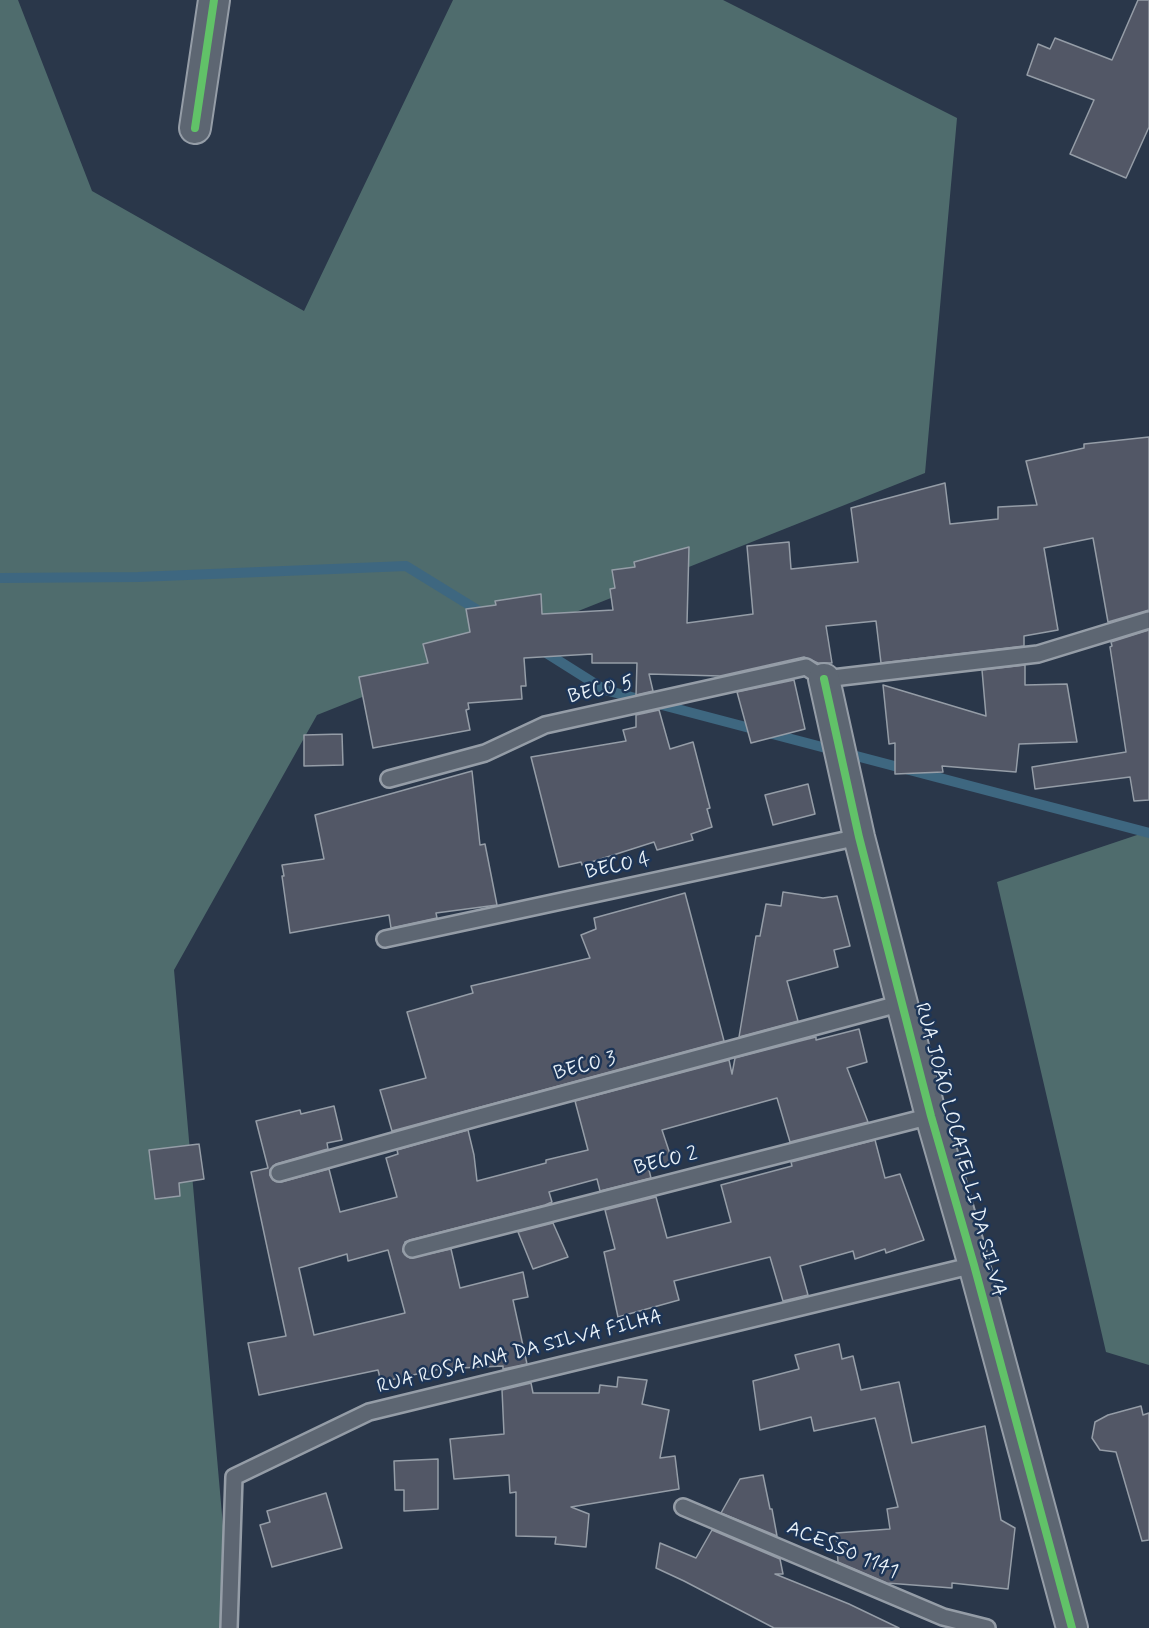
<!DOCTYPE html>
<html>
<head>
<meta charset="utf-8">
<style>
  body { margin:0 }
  canvas { display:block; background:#2a374a }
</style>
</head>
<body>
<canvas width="1149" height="1628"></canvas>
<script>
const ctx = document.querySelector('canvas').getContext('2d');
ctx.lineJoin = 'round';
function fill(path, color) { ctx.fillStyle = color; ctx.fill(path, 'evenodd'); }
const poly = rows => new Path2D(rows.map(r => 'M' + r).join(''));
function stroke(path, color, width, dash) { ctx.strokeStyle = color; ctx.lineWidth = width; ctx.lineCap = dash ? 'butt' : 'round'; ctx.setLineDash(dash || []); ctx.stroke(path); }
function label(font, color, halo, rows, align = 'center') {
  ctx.font = font + ' Mynerve,sans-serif'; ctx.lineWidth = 5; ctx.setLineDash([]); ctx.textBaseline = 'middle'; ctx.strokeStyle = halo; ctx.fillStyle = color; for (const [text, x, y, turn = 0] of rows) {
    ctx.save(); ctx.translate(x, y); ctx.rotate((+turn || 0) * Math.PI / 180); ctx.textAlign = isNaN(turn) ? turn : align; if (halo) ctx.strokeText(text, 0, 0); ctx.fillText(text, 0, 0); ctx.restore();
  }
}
const green = poly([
  [0,0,18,0,92,191,304,311,453,0,723,0,957,118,925,473,317,715,174,970,232,1628,0,1628],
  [1149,831,1149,1365,1106,1352,997,882]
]);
const stream = poly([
  [0,578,138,577,406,566,484,614],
  [540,649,605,690,1149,833]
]);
const building = poly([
  [1138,0,1149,0,1149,127,1126,178,1070,154,1094,100,1027,75,1038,44,1050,49,1055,38,1112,60,1138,0],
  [1149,437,1149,610,1108,622,1093,538,1044,548,1058,630,1024,636,1024,646,881,663,876,621,826,626,832,663,818,663,804,657,720,676,649,674,653,691,636,695,637,663,592,663,592,654,524,658,526,686,521,686,522,699,468,703,469,709,466,710,470,730,373,748,359,677,428,663,423,644,470,632,466,609,496,605,495,601,541,594,542,614,613,610,610,589,615,588,612,570,635,567,634,562,689,547,687,623,753,614,747,546,789,542,791,569,858,562,851,508,945,483,950,524,998,519,998,507,1037,505,1026,461,1084,448,1084,444,1149,437],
  [1149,630,1149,800,1134,801,1130,777,1035,789,1032,767,1126,752,1110,647,1112,646,1111,642,1149,630],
  [1025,665,1025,685,1067,684,1077,742,1019,744,1016,772,942,766,943,772,895,774,895,743,889,744,883,685,986,716,982,670,1025,665],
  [794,680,805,729,751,743,737,692,794,680],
  [659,710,670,749,693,742,710,808,707,809,712,827,691,834,693,840,657,850,654,842,582,865,581,862,559,867,531,757,626,741,623,730,636,727,636,715,659,710],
  [342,734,343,765,304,766,304,735,342,734],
  [472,771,480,845,485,844,497,905,436,913,437,918,391,928,389,915,290,933,282,876,284,876,282,865,324,859,315,815,472,771],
  [808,784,815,814,773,825,765,795,808,784],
  [783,892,823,898,837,896,850,946,834,950,838,967,787,981,798,1021,739,1037,756,936,760,936,766,904,781,906,783,892],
  [685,893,724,1041,392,1131,380,1090,426,1078,407,1012,473,993,471,986,590,958,581,935,596,929,594,918,685,893],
  [859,1029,867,1062,847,1068,868,1122,790,1142,777,1098,662,1130,673,1163,649,1170,651,1178,600,1191,597,1179,549,1192,552,1202,545,1205,410,1240,405,1242,403,1252,410,1258,451,1249,460,1288,523,1272,528,1297,513,1300,527,1364,503,1369,503,1366,440,1369,381,1382,378,1370,259,1395,248,1343,286,1336,251,1172,268,1168,256,1121,300,1110,301,1114,334,1106,342,1140,327,1143,328,1149,324,1150,276,1164,270,1170,270,1175,273,1180,281,1182,329,1169,340,1212,397,1197,386,1158,398,1154,397,1150,468,1130,474,1155,477,1181,546,1163,546,1160,588,1150,575,1101,729,1060,732,1074,735,1058,804,1040,816,1037,816,1040,859,1029],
  [388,1250,405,1313,314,1335,299,1268,347,1254,348,1261,388,1250],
  [875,1140,885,1178,900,1174,924,1240,886,1253,885,1249,855,1259,853,1251,800,1266,808,1295,783,1301,770,1257,674,1281,679,1300,618,1317,604,1252,615,1249,605,1210,656,1197,667,1238,731,1222,721,1185,792,1166,791,1162,795,1161,875,1140],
  [199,1144,204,1179,179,1183,180,1196,155,1199,149,1150,199,1144],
  [553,1223,568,1257,533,1269,518,1232,553,1223],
  [839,1344,842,1359,853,1356,861,1390,899,1382,912,1443,985,1426,1001,1520,1015,1528,1008,1589,952,1583,952,1588,887,1583,838,1562,836,1533,890,1529,887,1509,898,1507,875,1418,814,1431,811,1417,760,1430,753,1381,799,1369,795,1355,839,1344],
  [618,1377,647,1380,642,1404,669,1410,660,1458,675,1456,679,1489,571,1507,589,1514,586,1547,555,1544,556,1537,516,1536,516,1492,510,1493,509,1475,454,1479,450,1439,504,1434,502,1390,531,1383,533,1393,599,1393,600,1385,617,1387,618,1377],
  [1141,1406,1143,1415,1149,1413,1149,1540,1142,1541,1116,1452,1100,1450,1092,1438,1095,1422,1108,1415,1141,1406],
  [438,1459,438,1509,404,1511,404,1490,395,1490,394,1461,438,1459],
  [763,1475,770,1509,772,1509,777,1536,721,1513,740,1479,763,1475],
  [326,1493,342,1548,272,1567,260,1525,270,1522,267,1511,326,1493],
  [712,1530,780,1559,783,1574,775,1574,849,1604,899,1628,774,1628,684,1581,656,1568,660,1543,696,1558,712,1530]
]);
const lane = poly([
  [389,779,485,753,545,725,806,667,824,679,1038,654,1149,620],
  [385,939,859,837],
  [279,1173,476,1118,902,1003],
  [412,1249,931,1116],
  [683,1507,943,1617,987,1628],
  [229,1628,234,1477,369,1412,974,1265]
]);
const street = poly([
  [195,128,214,0],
  [824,679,859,837,931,1116,974,1265,1072,1628]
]);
const cycleway = poly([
  [195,128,214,0],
  [824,679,859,837,931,1116,974,1265,1072,1628]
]);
const streetNames = [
  ["BECO 5",601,691,-13],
  ["BECO 4",618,867,-12],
  ["BECO 3",585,1067,-15],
  ["RUA JOÃO LOCATELLI DA SILVA",959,1150,75],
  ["BECO 2",666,1162,-14],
  ["RUA ROSA ANA DA SILVA FILHA",520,1353,-14],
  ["ACESSO 1141",842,1551,23]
];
fill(green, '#4f6c6d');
stroke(stream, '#3e6780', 10);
fill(building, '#525766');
stroke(building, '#959da7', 1.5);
stroke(lane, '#959da7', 20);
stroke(street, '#959da7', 34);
stroke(lane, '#5d6672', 15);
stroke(street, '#5d6672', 30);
stroke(cycleway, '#61c268', 8);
label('20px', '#e8f1f8', '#1d3557', streetNames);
</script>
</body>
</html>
